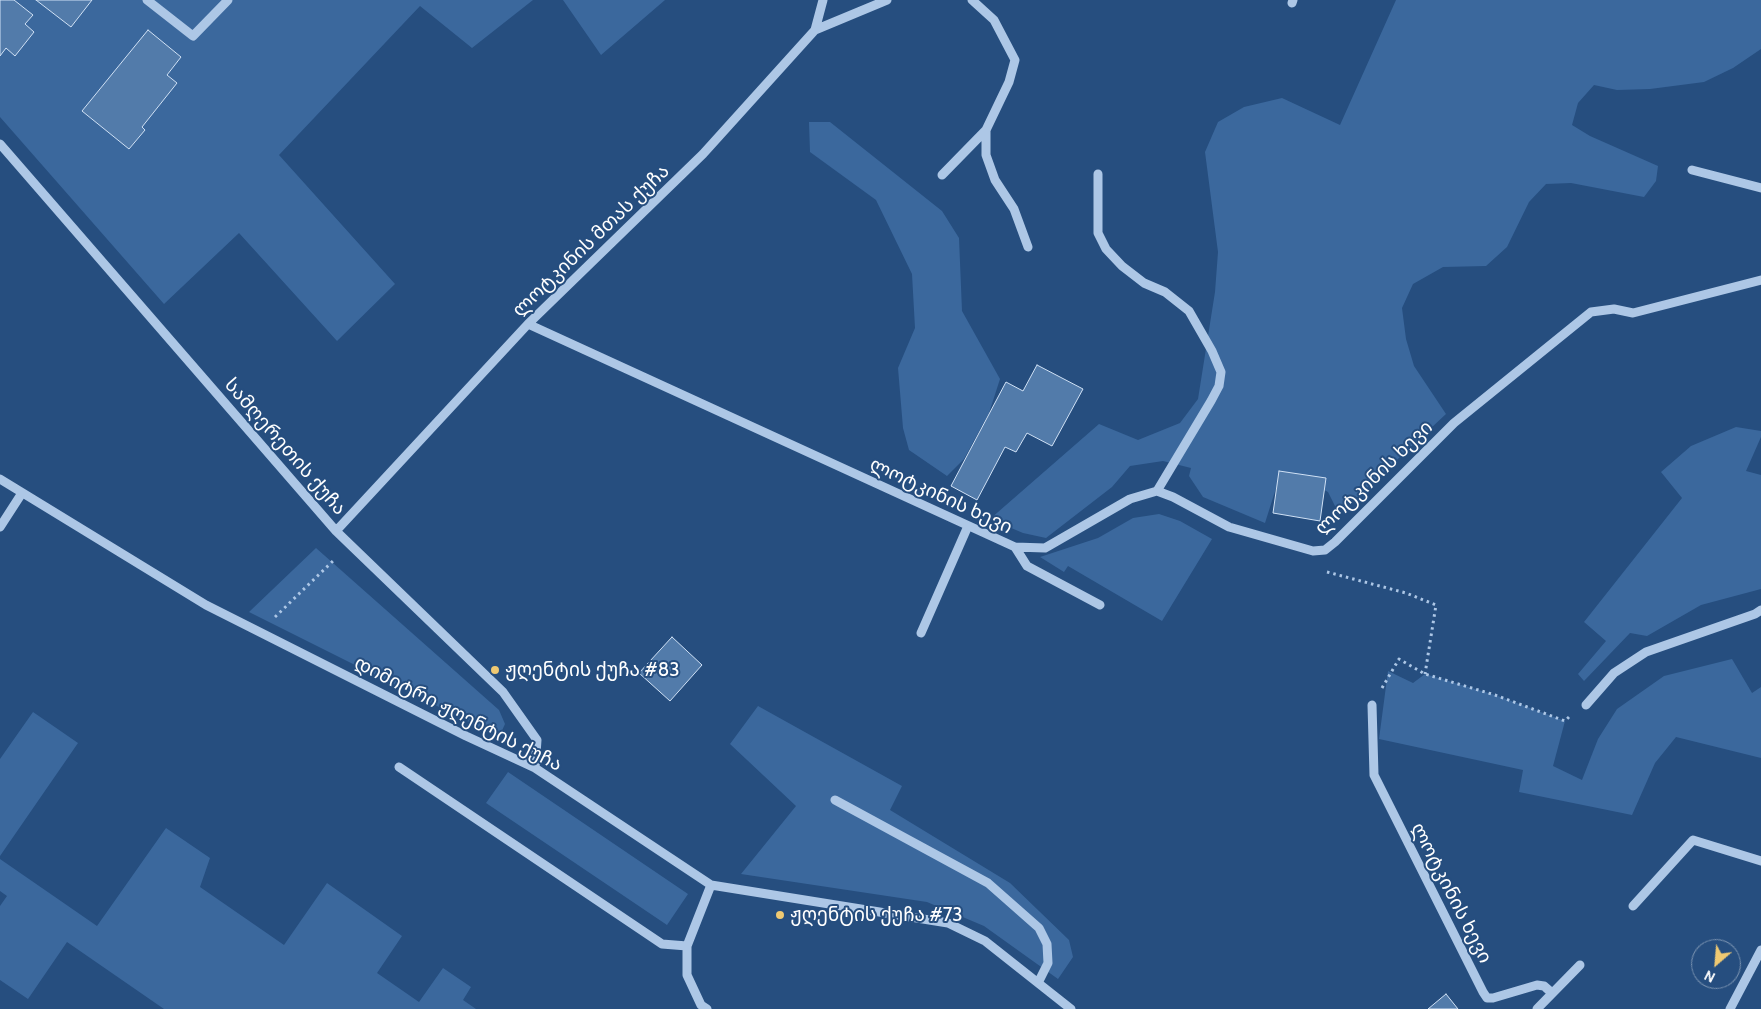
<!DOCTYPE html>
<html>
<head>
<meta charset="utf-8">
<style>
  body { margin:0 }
  #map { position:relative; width:1761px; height:1009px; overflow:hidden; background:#264e7f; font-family:Cabin,sans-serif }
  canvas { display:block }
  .north { position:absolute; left:1691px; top:939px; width:50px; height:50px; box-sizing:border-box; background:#264e7f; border:1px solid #7d95b2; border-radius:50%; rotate:207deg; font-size:14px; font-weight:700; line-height:20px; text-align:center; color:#fff }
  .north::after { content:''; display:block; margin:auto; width:18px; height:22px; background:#efc972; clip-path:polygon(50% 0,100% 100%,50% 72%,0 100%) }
</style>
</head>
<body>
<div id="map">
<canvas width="1761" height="1009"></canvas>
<div class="north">N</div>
</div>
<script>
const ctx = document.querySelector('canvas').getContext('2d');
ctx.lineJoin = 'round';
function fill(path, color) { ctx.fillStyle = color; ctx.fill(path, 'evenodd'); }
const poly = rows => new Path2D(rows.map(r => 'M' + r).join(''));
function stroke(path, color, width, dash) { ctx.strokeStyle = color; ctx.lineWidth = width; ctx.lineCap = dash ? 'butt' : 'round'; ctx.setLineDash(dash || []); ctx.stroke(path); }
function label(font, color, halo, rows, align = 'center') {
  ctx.font = font + ' Cabin,"Noto Sans Georgian",sans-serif'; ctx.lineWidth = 4; ctx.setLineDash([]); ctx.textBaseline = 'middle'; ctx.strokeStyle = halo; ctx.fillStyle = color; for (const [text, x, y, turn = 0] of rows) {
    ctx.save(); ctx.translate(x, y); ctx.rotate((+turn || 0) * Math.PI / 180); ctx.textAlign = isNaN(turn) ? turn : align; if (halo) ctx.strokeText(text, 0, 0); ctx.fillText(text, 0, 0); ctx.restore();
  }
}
const green = poly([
  [0,0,533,0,472,48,420,6,279,155,395,284,337,341,239,233,164,304,0,117],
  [563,0,665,0,601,55],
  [1396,0,1761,0,1761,49,1733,68,1704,82,1650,89,1617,90,1594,85,1578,103,1572,125,1590,136,1658,166,1656,181,1644,197,1571,183,1546,184,1529,202,1507,247,1486,266,1443,267,1413,284,1402,308,1406,339,1414,366,1446,414,1339,514,1328,492,1290,472,1277,485,1265,523,1203,497,1189,476,1191,468,1163,461,1130,466,1112,487,1046,538,1023,533,990,519,1099,424,1138,440,1180,423,1198,399,1215,292,1218,252,1205,152,1218,122,1244,107,1282,98,1340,125],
  [809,122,830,122,942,211,959,238,962,311,1000,379,989,413,964,459,947,476,909,450,903,428,898,368,915,328,912,274,876,200,810,152],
  [1736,427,1761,431,1761,437,1746,471,1761,475,1761,589,1701,605,1647,636,1630,633,1584,681,1578,674,1606,641,1584,622,1682,498,1661,472,1691,446],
  [1159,514,1180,521,1212,539,1162,621,1068,566,1064,572,1040,557,1098,538,1133,518],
  [316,548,499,710,505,724,499,737,249,612],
  [1732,659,1752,693,1761,687,1761,758,1676,737,1655,763,1632,815,1519,792,1523,770,1379,739,1388,671,1413,683,1425,674,1495,695,1565,721,1553,766,1582,780,1598,739,1617,709,1664,676],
  [758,706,902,786,890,810,1010,883,1069,940,1073,957,1058,979,984,926,927,902,741,874,796,806,730,744],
  [33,712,78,743,0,856,0,759],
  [508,772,688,894,667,925,486,803],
  [166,828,210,858,200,887,284,945,327,883,402,936,377,973,419,1002,443,968,471,987,463,1000,476,1009,164,1009,67,942,28,999,0,980,0,906,7,896,0,891,0,859,97,926]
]);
const building = poly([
  [0,0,14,0,33,15,25,24,34,32,15,56,6,48,0,56,0,0],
  [36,0,92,0,71,27,36,0],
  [148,30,181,57,167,75,177,83,142,127,145,130,129,149,82,111,148,30],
  [1037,365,1083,389,1052,446,1027,433,1016,452,1005,447,977,500,951,486,1006,382,1023,391,1037,365],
  [1279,471,1326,478,1320,521,1273,513,1279,471],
  [672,637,702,665,670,701,639,673,672,637],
  [1446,994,1458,1009,1428,1009,1446,994]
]);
const path = poly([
  [1327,572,1406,593,1436,605,1425,674],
  [275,617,335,559],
  [1382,688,1399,659,1425,674,1495,695,1565,721,1569,717]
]);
const minor = poly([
  [147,0,193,36,228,0],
  [972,0,994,20,1015,60,1009,82,986,130,986,155,995,180,1014,209,1028,247],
  [1292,3,1293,0],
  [815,30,823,0],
  [0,144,336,531,503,692,537,740,535,768],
  [1692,170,1761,188],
  [1098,174,1098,233,1106,249,1122,266,1144,283,1165,292,1189,311,1212,351,1221,372,1219,386,1211,401,1157,491],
  [942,175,986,130],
  [528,324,1015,547,1045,548,1130,499,1157,491,1173,497,1229,527,1313,551,1325,550,1335,542,1454,423,1591,312,1614,309,1633,313,1761,280],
  [0,479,206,605,466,736,535,768,711,885,948,923,985,941,1071,1009],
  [0,527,22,493],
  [336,531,528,324,703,154,815,30,887,0],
  [1015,547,1027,566,1100,605],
  [921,633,968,526],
  [1372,705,1374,775,1483,992,1487,998,1493,998,1537,985,1544,986,1552,993],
  [1586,705,1614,673,1646,652,1755,614,1761,610],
  [399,767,662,944,687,946],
  [835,800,988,883,1039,928,1047,944,1048,963,1038,983],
  [1633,906,1693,840,1761,861],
  [707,1009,701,1005,687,975,687,946,711,885],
  [1537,1009,1580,965],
  [1730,1009,1761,950]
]);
const markers = [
  [495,670,5,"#efc972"],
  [780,915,5,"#efc972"]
];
const streetNames = [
  ["ლოტკინის მთას ქუჩა",591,241,-44],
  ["სამღერეთის ქუჩა",285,447,49],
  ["ლოტკინის ხევი",1374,478,-44],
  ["ლოტკინის ხევი",941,496,25],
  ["დიმიტრი ჟღენტის ქუჩა",458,714,27],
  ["ლოტკინის ხევი",1451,893,63]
];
const poiNames = [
  ["ჟღენტის ქუჩა #83",505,670],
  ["ჟღენტის ქუჩა #73",790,915]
];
fill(green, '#3b689d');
fill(building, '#527baa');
stroke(building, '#d0e1f5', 1);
stroke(path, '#adc7e6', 3, [2.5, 4]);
stroke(minor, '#adc7e6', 9);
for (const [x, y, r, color] of markers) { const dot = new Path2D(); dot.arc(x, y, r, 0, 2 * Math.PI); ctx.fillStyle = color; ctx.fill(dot); stroke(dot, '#264e7f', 2); }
label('19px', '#fff', '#264e7f', streetNames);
label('19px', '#fff', '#264e7f', poiNames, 'left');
</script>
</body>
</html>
